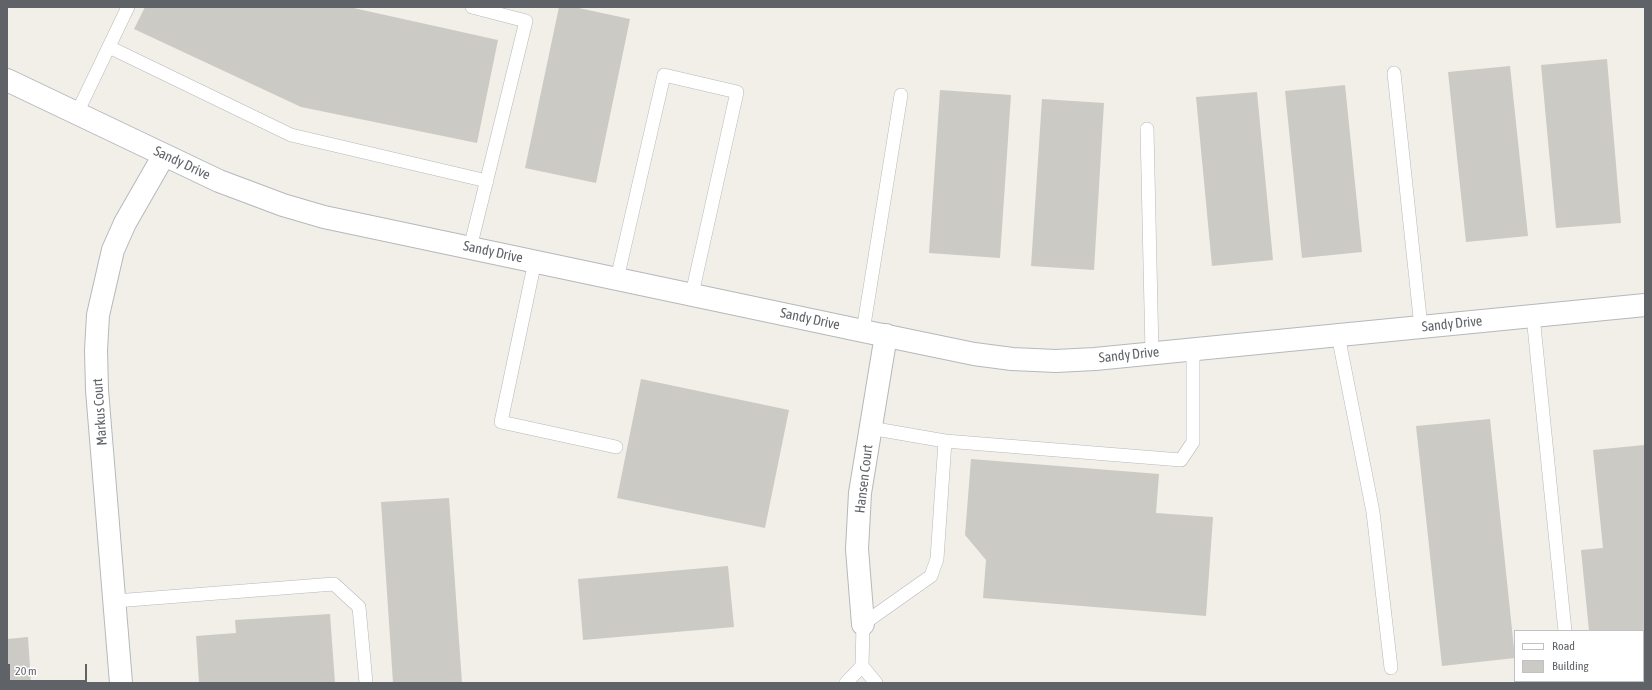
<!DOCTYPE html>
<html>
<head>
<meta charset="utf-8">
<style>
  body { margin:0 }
  #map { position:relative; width:1652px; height:690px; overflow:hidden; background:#f1efe8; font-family:"Asap Condensed",sans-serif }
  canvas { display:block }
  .frame { position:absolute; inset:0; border:8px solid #5f6368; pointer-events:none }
  .legend { position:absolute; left:1514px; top:630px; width:130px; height:52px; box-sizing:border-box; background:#fff; border:1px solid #bfc1c3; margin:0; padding:5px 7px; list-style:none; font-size:12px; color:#5f6368 }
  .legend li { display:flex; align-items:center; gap:8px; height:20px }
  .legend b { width:20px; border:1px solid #bfc1c3 }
  .scale { position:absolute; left:8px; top:664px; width:79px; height:18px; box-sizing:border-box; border:2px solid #5f6368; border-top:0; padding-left:5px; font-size:12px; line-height:14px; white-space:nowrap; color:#5f6368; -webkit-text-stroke:3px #fff; paint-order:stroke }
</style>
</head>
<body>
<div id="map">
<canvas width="1652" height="690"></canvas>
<div class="frame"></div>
<ul class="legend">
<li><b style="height:5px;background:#fff"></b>Road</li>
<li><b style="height:11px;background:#cccac5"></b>Building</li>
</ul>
<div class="scale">20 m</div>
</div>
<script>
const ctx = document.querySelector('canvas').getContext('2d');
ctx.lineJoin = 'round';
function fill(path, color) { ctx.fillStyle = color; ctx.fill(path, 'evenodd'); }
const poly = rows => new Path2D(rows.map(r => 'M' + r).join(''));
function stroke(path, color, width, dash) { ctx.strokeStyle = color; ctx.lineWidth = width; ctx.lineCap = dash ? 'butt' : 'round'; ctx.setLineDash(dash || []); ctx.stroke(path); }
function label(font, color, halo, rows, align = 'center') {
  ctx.font = font + ' "Asap Condensed",sans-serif'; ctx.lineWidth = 3; ctx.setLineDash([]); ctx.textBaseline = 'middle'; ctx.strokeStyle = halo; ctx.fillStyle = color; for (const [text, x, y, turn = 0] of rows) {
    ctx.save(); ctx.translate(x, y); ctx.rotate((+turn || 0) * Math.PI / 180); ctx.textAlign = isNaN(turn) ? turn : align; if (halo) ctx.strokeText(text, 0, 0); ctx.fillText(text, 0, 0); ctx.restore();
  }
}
const building = poly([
  [145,7,349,7,498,40,477,143,301,107,134,29],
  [559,7,574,7,630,19,596,183,525,168],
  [1607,59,1621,223,1556,228,1541,65],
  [1510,66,1528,236,1466,242,1448,72],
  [1345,85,1362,252,1302,258,1285,91],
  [940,90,1011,95,1000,258,929,253],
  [1257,92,1273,260,1212,266,1196,97],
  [1042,99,1104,103,1094,270,1031,266],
  [641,379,789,410,765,528,617,498],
  [1490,419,1515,658,1442,666,1416,426],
  [1644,445,1645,662,1643,662,1643,631,1589,631,1581,550,1603,548,1593,450],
  [971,459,1159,474,1156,513,1213,517,1206,616,983,598,986,560,965,535],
  [449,498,462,683,393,683,381,502],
  [728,566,734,627,583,640,578,579],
  [330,614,335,683,199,683,196,636,236,633,235,620],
  [28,637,31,683,7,683,7,639]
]);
const lane = poly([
  [109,47,291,135,487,181],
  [1394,73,1421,327],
  [77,113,128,7],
  [1147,129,1152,353],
  [470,248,526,21,472,7],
  [535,261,501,422,616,447],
  [617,279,664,75,737,92,692,294],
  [1533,316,1565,631],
  [863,331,901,95],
  [1338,335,1373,512,1391,668],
  [870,428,945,441,1181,460,1193,442,1193,349],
  [115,601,334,584,359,607,366,683],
  [862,666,876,683],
  [1570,681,1570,683],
  [846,683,862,666,863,624,931,576,937,559,945,441]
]);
const street = poly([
  [7,80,219,181,283,205,324,217,863,331,974,354,1012,359,1056,361,1095,359,1645,305],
  [863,624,857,549,860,493,886,335],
  [121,683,97,390,96,350,98,315,113,250,125,223,164,155]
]);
const streetNames = [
  ["Sandy Drive",182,163,25],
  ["Sandy Drive",493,252,12],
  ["Sandy Drive",810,319,12],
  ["Sandy Drive",1452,324,-6],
  ["Sandy Drive",1129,355,-6],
  ["Markus Court",100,412,-94],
  ["Hansen Court",864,479,-83]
];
fill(building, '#cccac5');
stroke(lane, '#b5b8bc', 14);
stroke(street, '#b5b8bc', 24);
stroke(lane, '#fff', 13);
stroke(street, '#fff', 22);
label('14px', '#5f6368', '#fff', streetNames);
</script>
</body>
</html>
